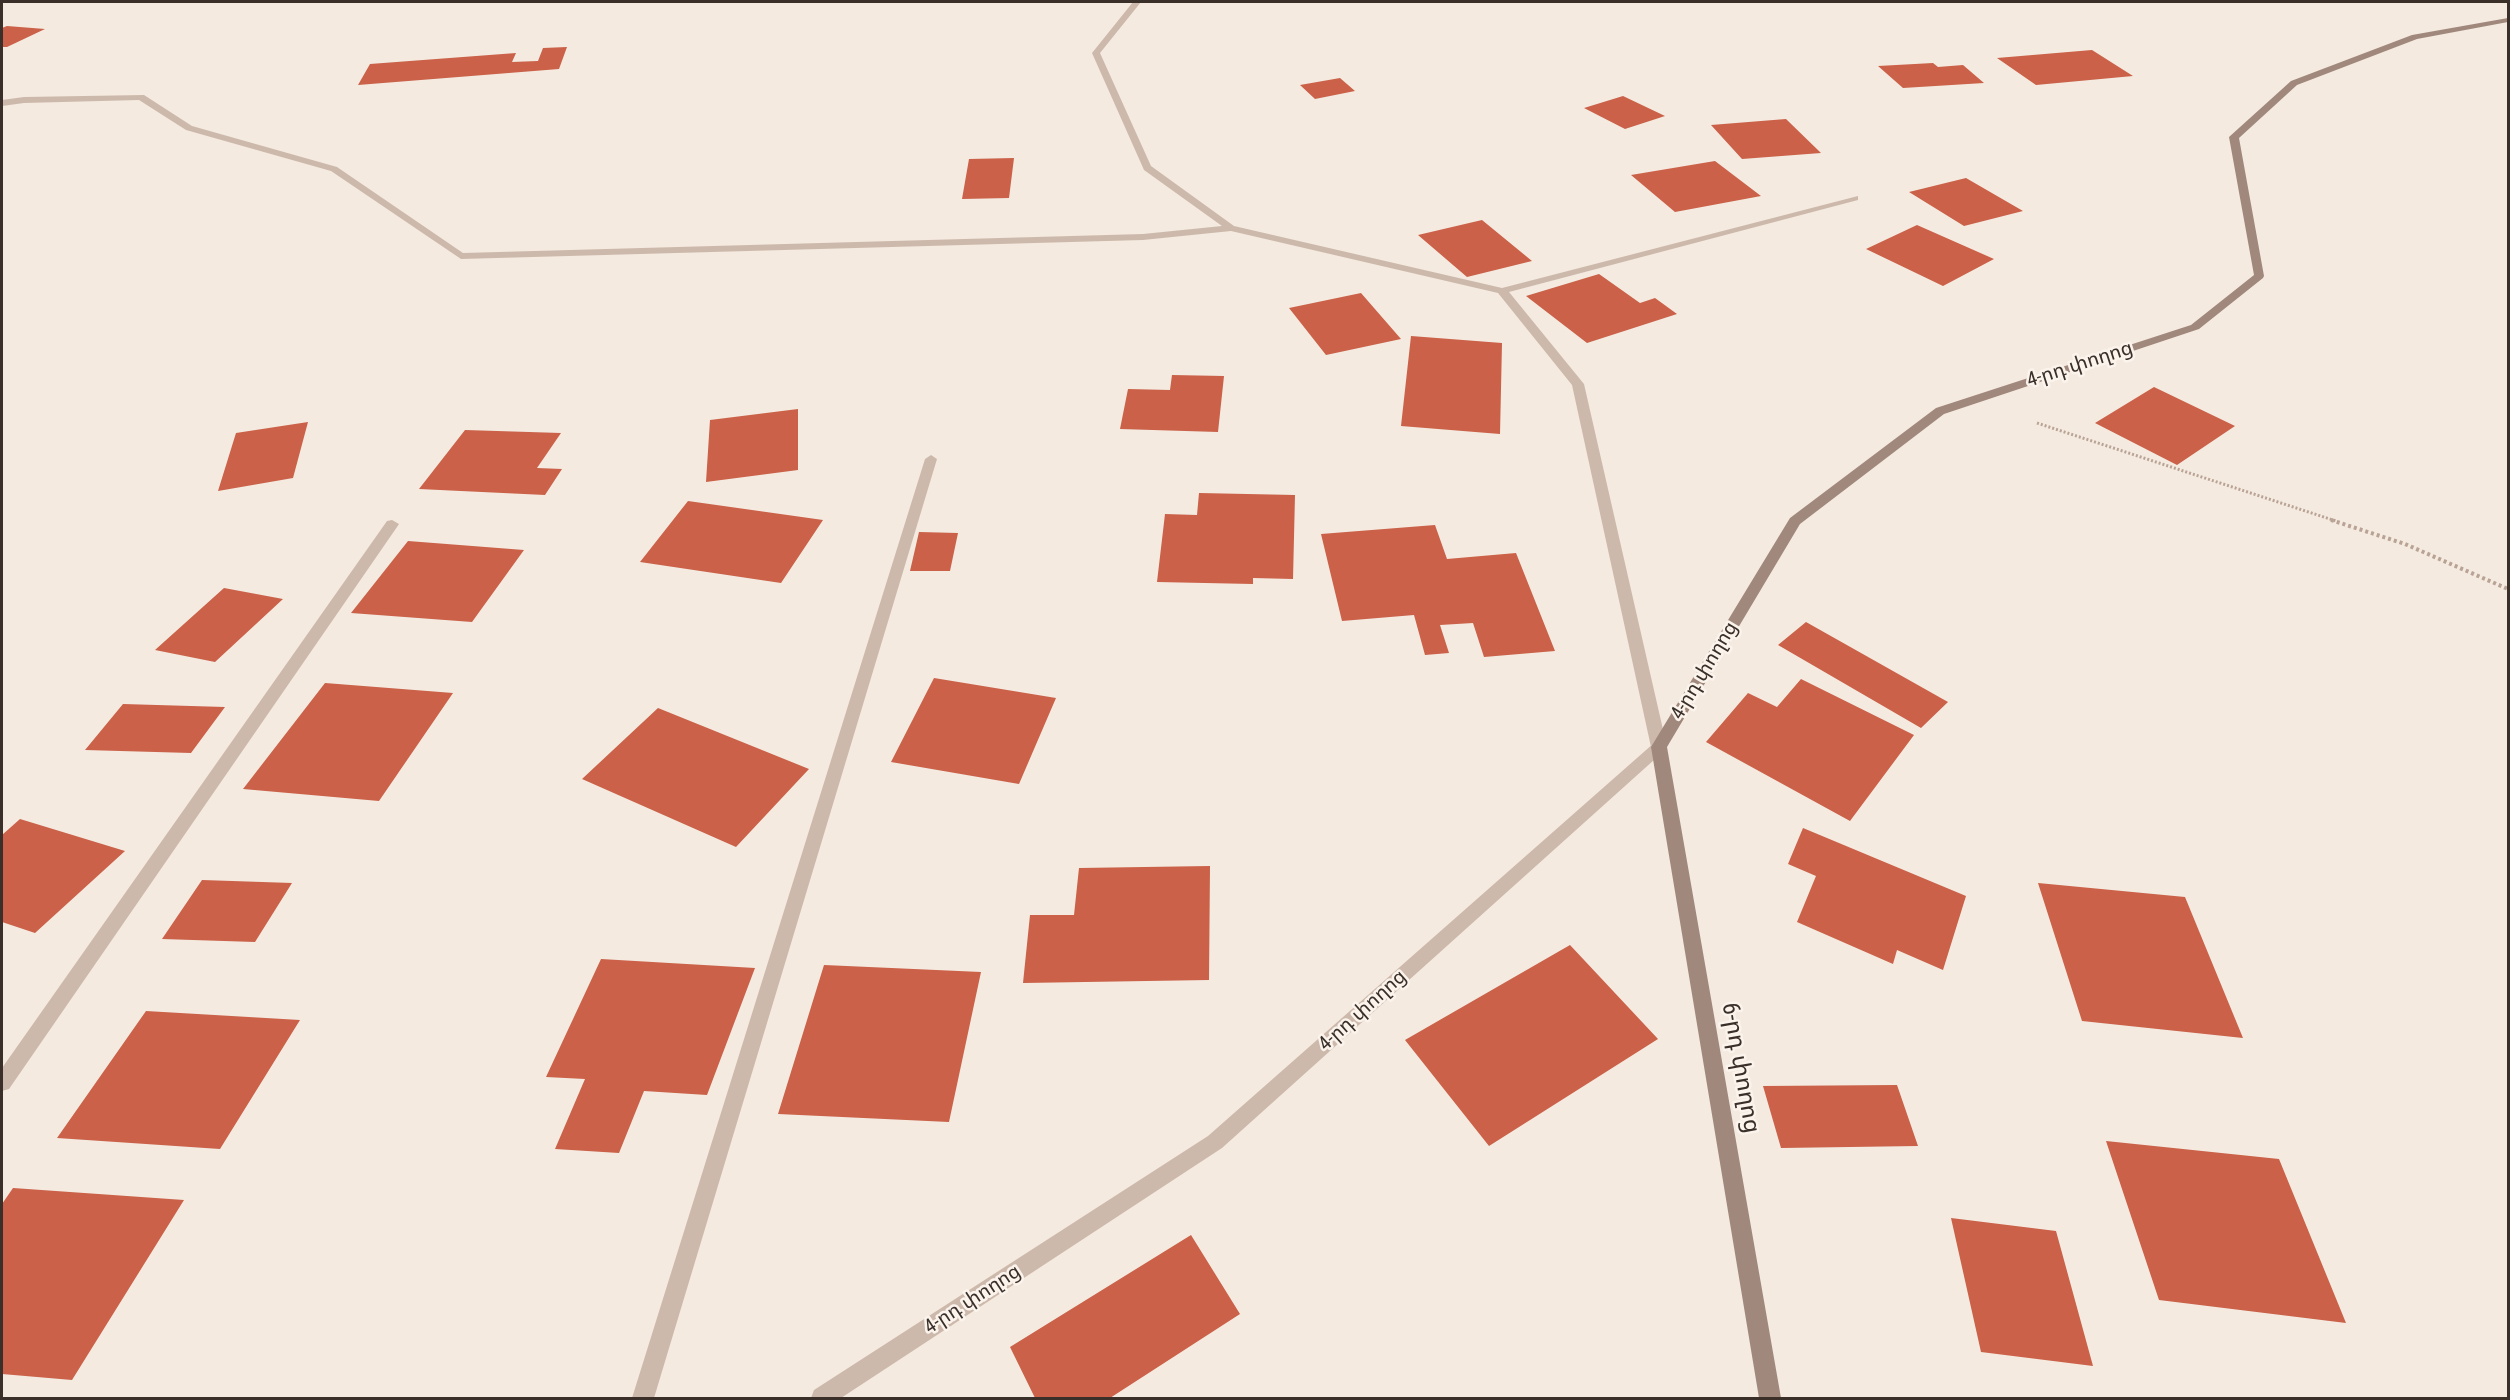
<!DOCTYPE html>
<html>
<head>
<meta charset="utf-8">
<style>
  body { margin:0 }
  #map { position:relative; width:2510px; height:1400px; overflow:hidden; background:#f4eae0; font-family:"Roboto Condensed",sans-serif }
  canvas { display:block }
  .frame { position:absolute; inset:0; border:3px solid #3b2f2a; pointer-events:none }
</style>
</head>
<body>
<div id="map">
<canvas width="2510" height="1400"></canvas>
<div class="frame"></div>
</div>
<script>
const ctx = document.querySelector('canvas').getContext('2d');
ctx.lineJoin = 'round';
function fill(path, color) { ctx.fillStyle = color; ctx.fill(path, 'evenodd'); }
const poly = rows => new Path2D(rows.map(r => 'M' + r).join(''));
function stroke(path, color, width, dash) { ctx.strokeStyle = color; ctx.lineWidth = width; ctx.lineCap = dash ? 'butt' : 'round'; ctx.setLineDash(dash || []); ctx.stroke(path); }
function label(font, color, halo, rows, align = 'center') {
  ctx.font = font + ' "Roboto Condensed","Noto Sans Armenian",sans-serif'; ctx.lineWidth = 5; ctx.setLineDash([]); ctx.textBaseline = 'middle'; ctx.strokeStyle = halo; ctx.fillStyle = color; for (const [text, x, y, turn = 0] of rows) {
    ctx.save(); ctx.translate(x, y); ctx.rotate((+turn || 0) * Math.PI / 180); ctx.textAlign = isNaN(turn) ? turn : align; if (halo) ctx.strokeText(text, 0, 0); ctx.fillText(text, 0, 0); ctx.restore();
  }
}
const building = poly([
  [7,26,45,29,7,47,2,47,2,28],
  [567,47,559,69,358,85,370,64,516,53,512,62,538,61,543,48],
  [2092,50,2133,76,2036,85,1997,58],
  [1933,63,1938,67,1963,65,1984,83,1903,88,1878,66],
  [1340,78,1355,91,1315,99,1300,85],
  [1623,96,1665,116,1625,129,1584,108],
  [1786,119,1821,153,1742,159,1711,125],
  [1014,158,1009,198,962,199,969,159],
  [1715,161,1761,196,1675,212,1631,175],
  [1966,178,2023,211,1964,226,1909,192],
  [1482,220,1532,261,1467,277,1418,235],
  [1917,225,1994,259,1943,286,1866,249],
  [1599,274,1640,303,1655,298,1677,314,1587,343,1526,296],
  [1361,293,1401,339,1326,355,1289,308],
  [1411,336,1502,343,1500,434,1401,426],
  [1172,375,1224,376,1218,432,1120,429,1128,389,1170,390],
  [2154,387,2235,426,2177,465,2095,423],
  [798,409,798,470,706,482,710,420],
  [308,422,293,478,218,491,236,433],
  [465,430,561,433,537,468,562,469,545,495,419,489],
  [1199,493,1295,495,1293,579,1253,578,1253,584,1157,582,1165,514,1197,515],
  [688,501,823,520,781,583,640,562],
  [1435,525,1447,559,1516,553,1555,651,1484,657,1473,623,1440,625,1449,653,1425,655,1414,615,1342,621,1321,534],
  [919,532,958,533,950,571,910,571],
  [408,541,524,550,472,622,351,613],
  [224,588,283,599,215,662,155,650],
  [1806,622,1948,702,1921,728,1778,645],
  [934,678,1056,698,1019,784,891,762],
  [1801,679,1914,735,1850,821,1706,742,1748,693,1777,707],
  [325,683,453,693,379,801,243,789],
  [123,704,225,707,191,753,85,750],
  [658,708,809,769,736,847,582,779],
  [20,819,125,851,35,933,2,922,2,835],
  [1803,828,1966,896,1943,970,1897,950,1893,964,1797,922,1816,876,1788,864],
  [1210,866,1209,980,1023,983,1030,915,1074,915,1079,868],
  [202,880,292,883,255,942,162,939],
  [2038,883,2185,897,2243,1038,2082,1021],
  [1570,945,1658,1039,1489,1146,1405,1040],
  [601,959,755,968,707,1095,644,1091,619,1153,555,1149,585,1079,546,1077],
  [824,965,981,972,949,1122,778,1114],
  [146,1011,300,1020,220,1149,57,1138],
  [1897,1085,1918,1146,1781,1148,1763,1086],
  [2106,1141,2279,1159,2346,1323,2159,1300],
  [13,1188,184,1200,72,1380,2,1374,2,1204],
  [1951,1218,2056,1231,2093,1366,1981,1352],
  [1191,1235,1240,1314,1110,1398,1035,1398,1010,1347]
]);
const pathFar1 = poly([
  [2037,423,2336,521]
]);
const path = poly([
  [2331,520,2405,544,2508,589]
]);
const lane = poly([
  [1133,2,1141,2,1100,53,1151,166,1234,226,1502,288,1858,196,1858,200,1509,292,1584,384,1667,747,1664,751,1659,753,1654,751,1651,747,1572,385,1498,293,1231,231,1143,240,461,259,331,171,186,130,139,100,24,103,2,106,2,100,24,97,144,95,192,126,337,167,463,253,1143,234,1222,226,1144,170,1092,53,1133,2]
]);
const street = poly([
  [931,455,937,459,654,1398,632,1398,925,459,931,455],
  [392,520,399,524,397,527,9,1089,2,1091,2,1068,387,521,392,520],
  [1659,741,1664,743,1667,747,1664,751,1222,1148,841,1398,811,1398,814,1390,1208,1136,1654,743,1659,741]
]);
const secondary = poly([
  [2508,18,2508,22,2417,39,2297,85,2239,138,2264,276,2263,278,2199,329,1944,414,1800,524,1667,747,1781,1398,1759,1398,1651,747,1790,518,1936,408,2191,325,2254,275,2229,137,2291,81,2412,35,2508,18]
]);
const streetNames = [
  ["4-րդ փողոց",2080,365,-18],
  ["4-րդ փողոց",1705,671,-59],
  ["4-րդ փողոց",1363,1011,-42],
  ["4-րդ փողոց",973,1300,-33]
];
const nearStreetnames = [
  ["6-րդ փողոց",1740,1068,80]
];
fill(building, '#ca6148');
stroke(pathFar1, '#b9a395', 3, [2, 2]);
stroke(path, '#b9a395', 4, [3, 3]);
fill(lane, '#cdb9ab');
fill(street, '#cdb9ab');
fill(secondary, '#a1887c');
label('20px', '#3b2f2a', '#fbf4ed', streetNames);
label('24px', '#3b2f2a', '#fbf4ed', nearStreetnames);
</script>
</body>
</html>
